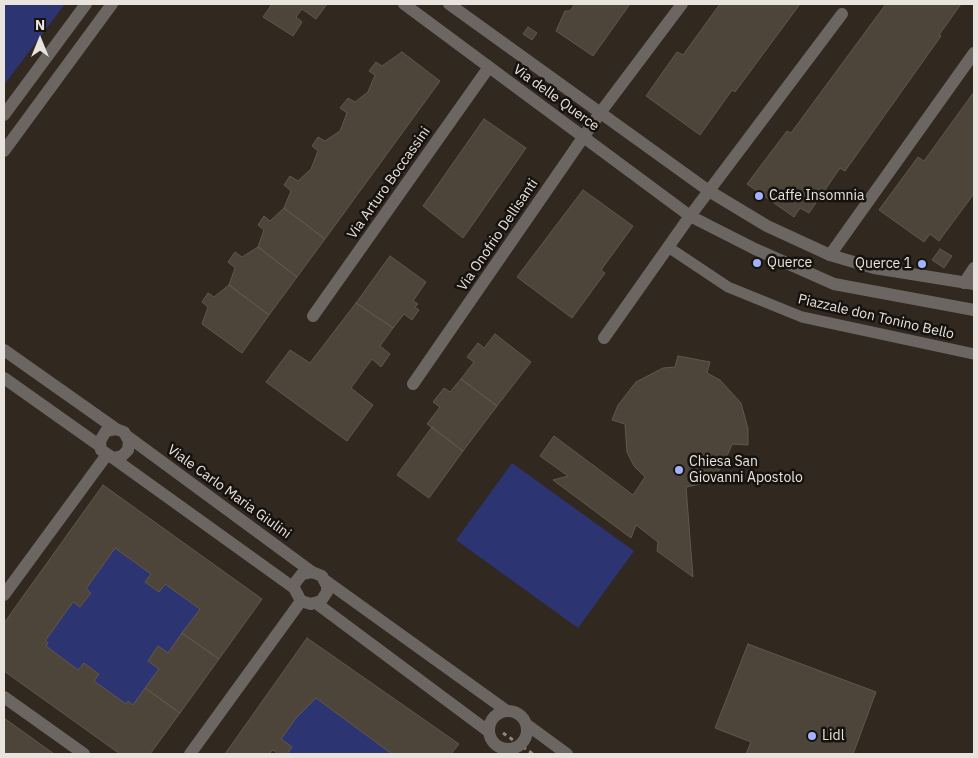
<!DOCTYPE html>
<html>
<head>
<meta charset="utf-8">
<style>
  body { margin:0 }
  #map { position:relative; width:978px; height:758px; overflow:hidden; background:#31281f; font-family:"IBM Plex Sans",sans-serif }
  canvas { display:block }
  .frame { position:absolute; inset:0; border:5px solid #e9e3dd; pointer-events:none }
  .north { position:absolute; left:15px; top:15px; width:50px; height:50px; -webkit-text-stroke:4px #16120e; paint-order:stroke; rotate:0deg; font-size:14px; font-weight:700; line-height:20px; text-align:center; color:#e9e3dd }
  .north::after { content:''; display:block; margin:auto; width:18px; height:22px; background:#e9e3dd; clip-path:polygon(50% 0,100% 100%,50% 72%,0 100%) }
</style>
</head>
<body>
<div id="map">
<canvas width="978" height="758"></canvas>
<div class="frame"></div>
<div class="north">N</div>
</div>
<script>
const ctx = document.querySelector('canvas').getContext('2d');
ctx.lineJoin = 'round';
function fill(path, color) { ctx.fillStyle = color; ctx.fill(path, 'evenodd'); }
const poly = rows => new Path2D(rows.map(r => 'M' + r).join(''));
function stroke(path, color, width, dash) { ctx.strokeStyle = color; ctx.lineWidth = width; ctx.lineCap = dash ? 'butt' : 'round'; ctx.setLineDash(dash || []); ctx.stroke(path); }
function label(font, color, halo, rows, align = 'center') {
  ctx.font = font + ' "IBM Plex Sans",sans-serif'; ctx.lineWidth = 5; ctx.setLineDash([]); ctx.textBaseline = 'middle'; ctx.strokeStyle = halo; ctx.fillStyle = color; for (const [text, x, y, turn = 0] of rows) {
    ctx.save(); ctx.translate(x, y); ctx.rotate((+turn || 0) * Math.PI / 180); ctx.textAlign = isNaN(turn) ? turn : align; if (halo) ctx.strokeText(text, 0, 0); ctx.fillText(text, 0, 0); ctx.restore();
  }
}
const green = poly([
  [4,4,65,4,4,85],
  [512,463,634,551,578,628,456,540],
  [115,548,151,574,145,582,159,592,165,584,200,609,168,653,158,647,148,661,159,669,133,705,128,701,126,704,94,681,99,673,84,663,78,670,46,646,48,643,45,641,73,602,81,607,91,593,86,589],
  [316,698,392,754,287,754,292,747,281,739,296,718]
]);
const building = poly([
  [272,4,327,4,316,19,302,9,296,17,302,22,293,36,263,17,272,4],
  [575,4,630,4,593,56,556,31,565,11,570,11,575,4],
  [720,4,800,4,735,92,732,90,700,135,646,96,677,52,683,55,720,4],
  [886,4,961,4,939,35,941,36,845,171,840,168,809,213,800,208,794,217,747,184,787,131,791,133,886,4],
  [528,27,537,33,532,40,523,34,528,27],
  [402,52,440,81,325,239,284,208,291,191,284,185,290,176,298,181,311,169,318,151,312,146,318,137,325,141,340,131,347,113,340,108,348,98,355,102,368,92,375,75,369,71,376,62,382,66,402,52],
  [974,92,974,196,973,195,939,241,930,234,924,242,879,210,918,157,924,161,974,92],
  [484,119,526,148,463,238,423,206,484,119],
  [583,190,633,226,601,270,605,273,572,318,517,277,583,190],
  [284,208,325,239,297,277,258,247,264,230,258,225,264,216,270,221,284,208],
  [258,247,297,277,269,315,229,285,235,268,228,262,235,252,242,257,258,247],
  [940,249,952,256,944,268,932,260,940,249],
  [390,256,426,282,413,301,418,304,415,307,419,310,412,320,404,314,393,328,356,303,390,256],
  [229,285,269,315,242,353,202,324,208,307,202,302,208,293,214,297,229,285],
  [356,303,393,328,380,346,390,354,381,367,372,359,351,388,373,405,347,441,266,382,290,350,310,363,356,303],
  [495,334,531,362,497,406,461,379,474,362,467,357,478,343,484,348,495,334],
  [678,356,710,362,707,373,720,380,741,403,748,429,748,445,732,444,723,466,716,474,701,484,686,487,693,577,657,551,658,542,636,525,631,538,553,480,568,476,540,456,554,436,633,495,645,477,634,466,627,452,625,424,612,420,618,405,636,382,663,368,675,367,678,356],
  [461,379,497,406,463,451,427,424,440,407,433,402,444,388,450,392,461,379],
  [432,427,463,451,429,498,397,475,432,427],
  [103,485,262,599,219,659,182,633,200,609,165,584,159,592,145,582,151,574,115,548,86,589,91,593,80,607,73,602,45,641,48,643,46,646,78,670,84,663,99,674,94,681,126,704,128,701,133,705,145,688,180,713,150,754,120,754,4,671,4,623,103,485],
  [182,633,219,659,180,713,145,688,159,669,148,661,158,646,168,653,182,633],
  [307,638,459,744,451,754,392,754,316,698,296,718,281,739,292,747,287,754,278,754,273,750,269,754,225,754,307,638],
  [748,644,876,692,853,754,746,754,751,742,715,728,748,644],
  [4,718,54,754,4,754,4,718]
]);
const path = poly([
  [503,733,533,754]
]);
const service = poly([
  [668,247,728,287,802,317,974,354]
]);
const minor = poly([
  [830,255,974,53],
  [964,283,974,268],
  [313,316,489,67],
  [604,338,690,216,842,14],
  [4,350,116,429,124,432,129,441,128,450,122,456,113,458,101,450,100,441,106,431,116,429],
  [4,378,100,446],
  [413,384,600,113,682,4],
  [127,436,312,572,322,576,327,586,327,592,321,601,311,604,301,601,294,588,295,583,302,574,312,572],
  [113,458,294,588],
  [326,581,507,711],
  [4,595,106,456],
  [316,603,488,731],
  [4,697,84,754],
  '489 730a19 19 0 1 1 38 0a19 19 0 1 1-38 0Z',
  [526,724,567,754],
  [190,754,301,601]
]);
const tertiary = poly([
  [404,4,690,216,755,249,834,284,974,310],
  [449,4,709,191,767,226,830,255,874,268,974,284],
  [4,115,86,4],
  [4,151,112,4]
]);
const markers = [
  [759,196,5,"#a3b2fd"],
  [757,263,5,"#a3b2fd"],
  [922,264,5,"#a3b2fd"],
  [679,470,5,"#a3b2fd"],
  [812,736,5,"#a3b2fd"]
];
const streetNames = [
  ["Via delle Querce",556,98,36],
  ["Via Arturo Boccassini",389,183,-55],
  ["Via Onofrio Dellisanti",498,235,-56],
  ["Piazzale don Tonino Bello",876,317,13],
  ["Viale Carlo Maria Giulini",229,492,36]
];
const poiNames = [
  ["Caffe Insomnia",769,196],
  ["Querce",767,263],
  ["Querce 1",912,264,"right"],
  ["Chiesa San",689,462],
  ["Giovanni Apostolo",689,478],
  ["Lidl",822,736]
];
fill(green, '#2d3472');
fill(building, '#4d443a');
stroke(building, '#61584d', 1);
stroke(path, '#8f8880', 3, [4, 4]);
stroke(service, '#6b6662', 11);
stroke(minor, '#6b6662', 12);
stroke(tertiary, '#6b6662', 12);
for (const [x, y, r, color] of markers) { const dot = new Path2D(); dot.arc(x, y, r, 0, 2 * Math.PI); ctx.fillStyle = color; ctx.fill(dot); stroke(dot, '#16120e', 2); }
label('14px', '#e9e3dd', '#16120e', streetNames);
label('14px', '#e9e3dd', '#16120e', poiNames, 'left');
</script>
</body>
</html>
